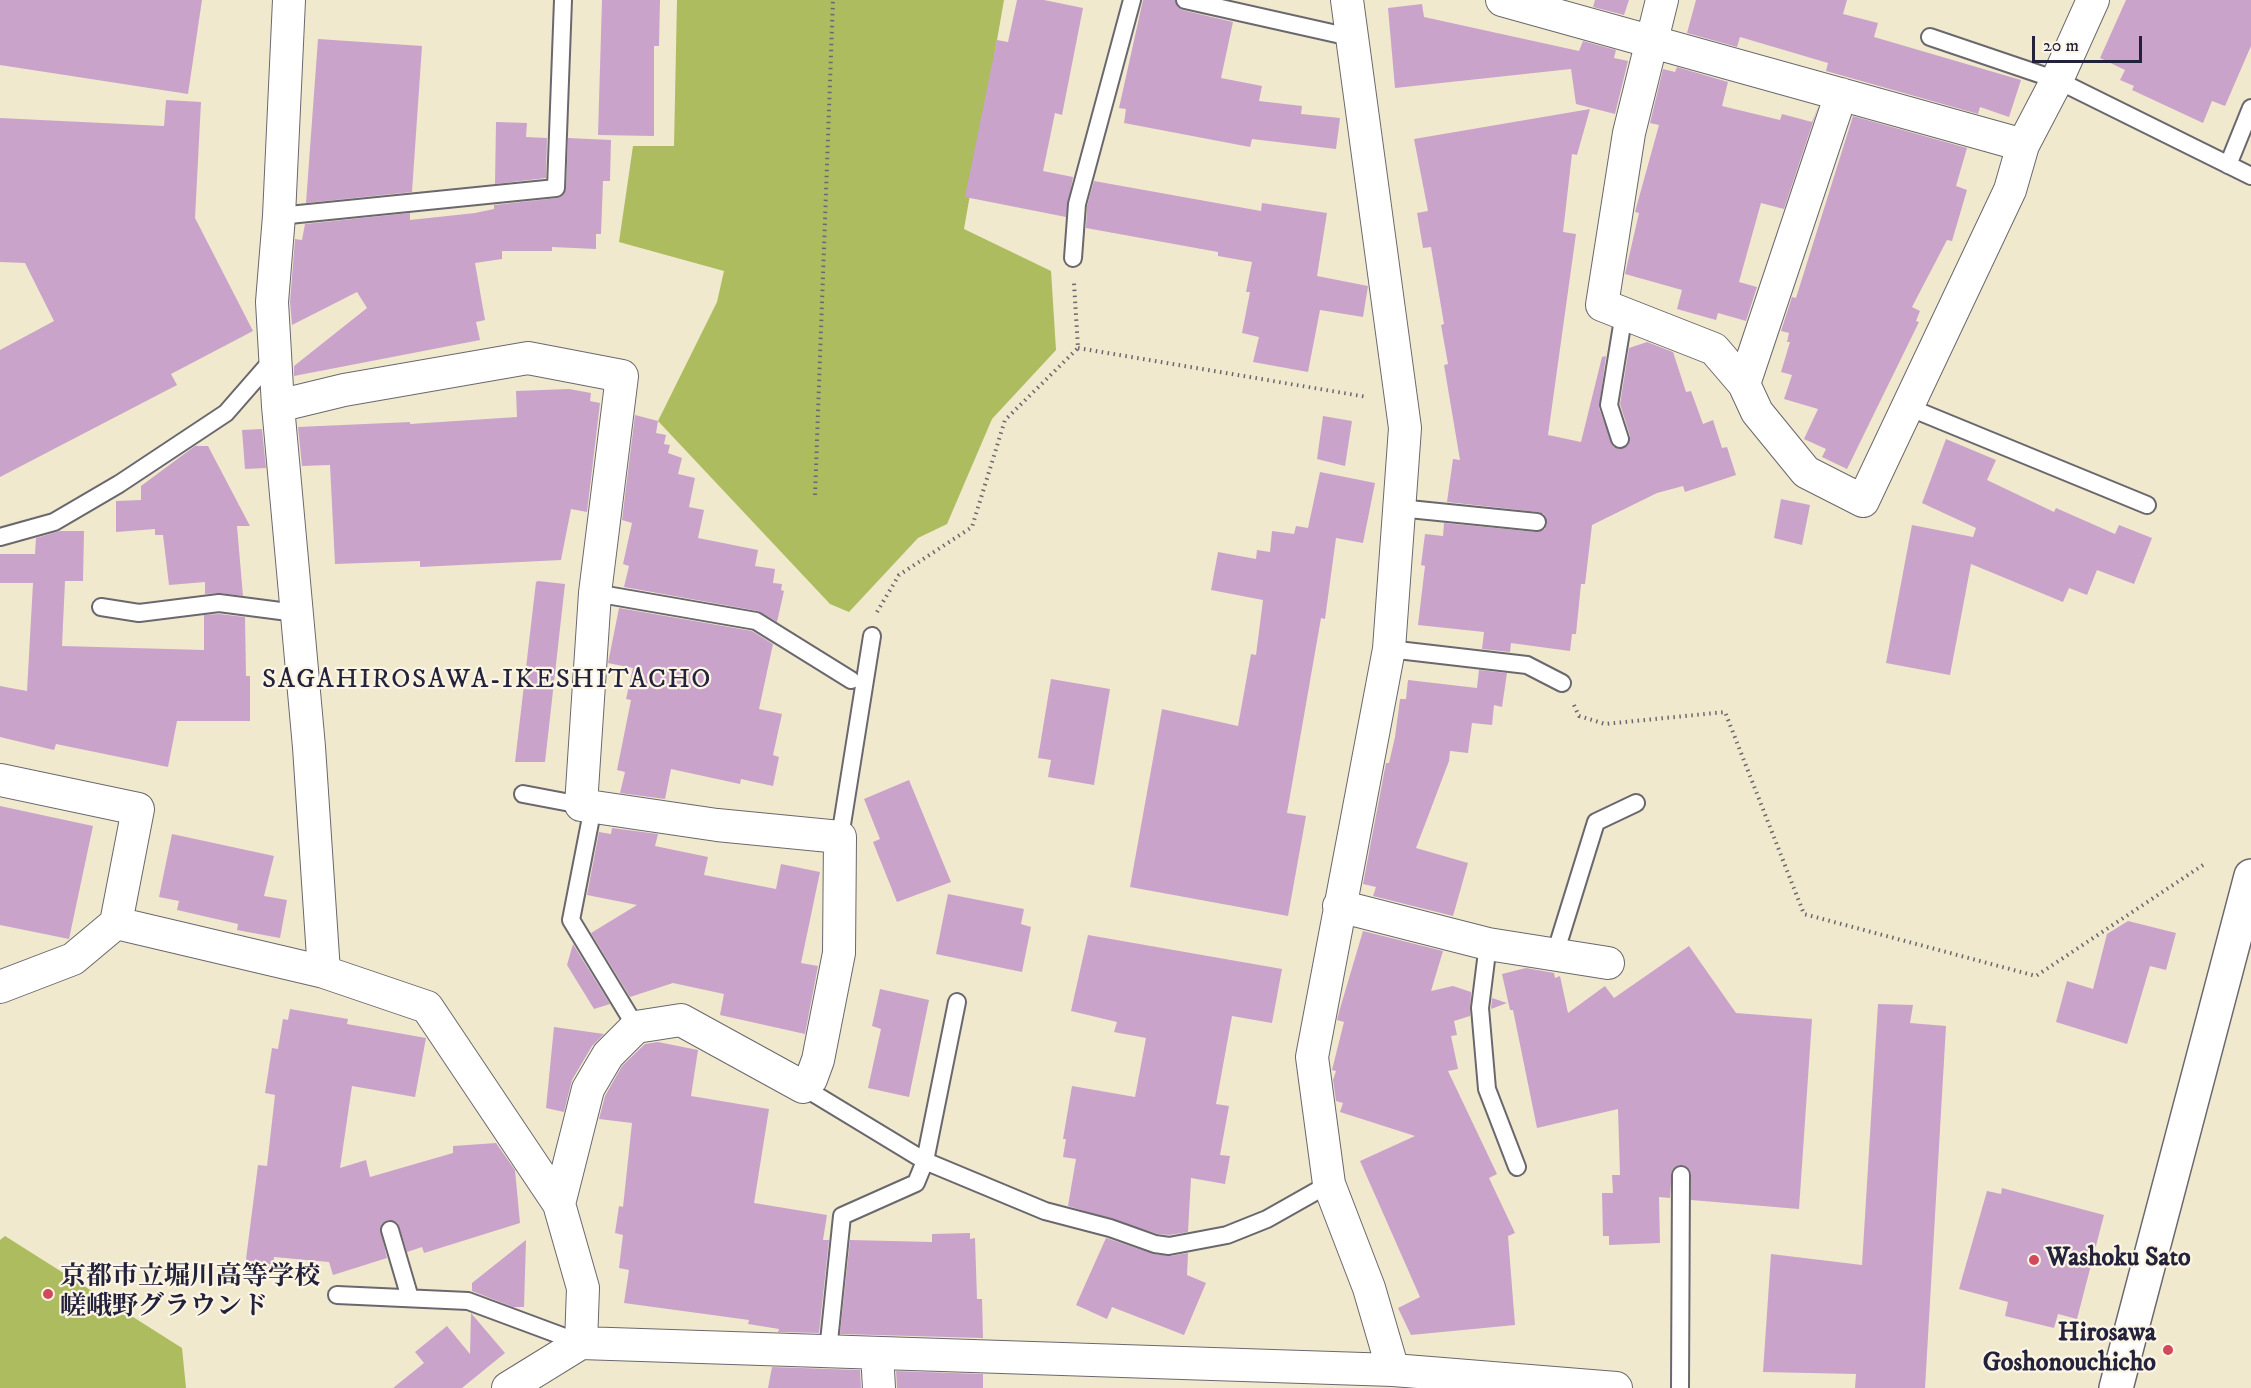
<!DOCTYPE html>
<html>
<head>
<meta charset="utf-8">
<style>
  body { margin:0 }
  #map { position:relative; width:2251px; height:1388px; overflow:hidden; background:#f0e9ce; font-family:"IM FELL DW Pica",serif }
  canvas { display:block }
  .scale { position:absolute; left:2032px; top:36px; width:110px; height:27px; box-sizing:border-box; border:3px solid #22223b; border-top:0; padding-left:8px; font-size:18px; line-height:21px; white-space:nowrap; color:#22223b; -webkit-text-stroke:4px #fcf5e5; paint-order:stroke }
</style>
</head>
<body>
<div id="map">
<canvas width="2251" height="1388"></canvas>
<div class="scale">20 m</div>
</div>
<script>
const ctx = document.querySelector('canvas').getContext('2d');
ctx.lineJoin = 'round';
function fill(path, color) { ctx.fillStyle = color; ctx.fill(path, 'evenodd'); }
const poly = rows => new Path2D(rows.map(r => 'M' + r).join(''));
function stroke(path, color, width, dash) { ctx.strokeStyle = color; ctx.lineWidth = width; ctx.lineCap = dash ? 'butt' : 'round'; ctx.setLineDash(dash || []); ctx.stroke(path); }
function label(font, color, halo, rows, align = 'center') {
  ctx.font = font + ' "IM FELL DW Pica","Noto Serif JP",serif'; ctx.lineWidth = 4.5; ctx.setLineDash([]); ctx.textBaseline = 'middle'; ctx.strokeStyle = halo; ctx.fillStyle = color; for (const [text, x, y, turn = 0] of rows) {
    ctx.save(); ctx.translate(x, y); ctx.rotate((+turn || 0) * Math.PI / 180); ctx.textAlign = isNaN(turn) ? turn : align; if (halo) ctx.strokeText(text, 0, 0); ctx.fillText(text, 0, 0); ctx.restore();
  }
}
const green = poly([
  [677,0,1004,0,964,229,1051,271,1056,350,992,419,947,524,918,538,849,612,830,604,658,421,717,302,724,271,619,242,633,146,674,146],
  [5,1236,182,1348,186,1388,0,1388,0,1240]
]);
const building = poly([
  [0,0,202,0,188,94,0,65],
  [602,0,660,0,659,46,654,46,654,136,598,135],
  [1017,0,1044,0,1083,8,1062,115,1055,113,1043,171,1073,177,1066,217,965,197,997,40,1008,42],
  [1143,0,1175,0,1182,10,1233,22,1221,78,1262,86,1259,101,1302,106,1301,114,1340,118,1336,149,1252,139,1250,147,1124,123,1126,109,1119,108],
  [1595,0,1629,0,1624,15,1593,7],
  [1696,0,1847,0,1843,14,1878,23,1874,37,2021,80,2009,117,1980,107,1978,114,1826,71,1828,63,1740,37,1737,47,1687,33],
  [2126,0,2251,0,2251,46,2225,106,2212,101,2203,123,2132,90,2134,86,2120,80,2125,70,2100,58],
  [1422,4,1424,17,1579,51,1583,41,1616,50,1614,58,1628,61,1615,114,1576,104,1571,69,1395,88,1388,8],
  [318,39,422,46,412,192,306,203],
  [1677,67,1728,82,1722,106,1780,120,1782,114,1812,122,1818,107,1784,209,1761,203,1739,282,1757,287,1746,321,1718,313,1716,320,1677,309,1682,290,1625,274,1639,213,1635,212,1659,125,1650,123,1663,69,1675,72],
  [166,100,201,102,195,218,253,331,171,374,177,385,0,477,0,350,54,321,25,263,0,262,0,118,164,126],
  [1590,109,1577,155,1572,154,1563,232,1576,234,1548,435,1581,442,1602,357,1606,356,1599,408,1613,446,1618,449,1627,446,1630,436,1620,404,1629,348,1647,342,1673,352,1686,392,1691,391,1703,424,1713,420,1722,448,1727,447,1736,475,1685,492,1683,486,1657,493,1592,525,1585,584,1581,584,1576,634,1572,634,1570,651,1511,643,1510,652,1482,649,1484,632,1418,625,1425,566,1421,565,1425,534,1443,536,1444,523,1536,532,1545,529,1547,522,1544,514,1538,512,1447,502,1453,459,1460,460,1444,365,1448,364,1441,325,1444,324,1431,247,1423,248,1417,213,1428,211,1414,139],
  [1853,116,1967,148,1956,186,1967,190,1952,241,1947,240,1912,307,1920,311,1916,321,1919,322,1847,469,1822,457,1826,449,1804,439,1818,409,1784,399,1792,375,1781,372,1790,342,1787,342,1789,333,1781,331,1792,297,1796,298],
  [496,122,527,123,526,137,547,138,546,178,495,184],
  [568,138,611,140,610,181,603,181,601,234,596,234,596,249,552,247,552,251,502,251,502,259,475,263,485,320,476,322,480,340,294,376,294,366,367,308,357,292,292,325,290,302,295,239,302,240,305,224,410,213,410,220,475,213,494,209,494,205,558,198,566,189],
  [1094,181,1261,211,1262,203,1327,213,1317,276,1368,286,1363,317,1320,310,1308,372,1253,362,1259,337,1242,333,1250,292,1246,292,1252,262,1218,256,1218,252,1086,228,1087,206],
  [569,389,591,393,590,401,600,403,587,512,571,509,561,560,420,567,420,561,335,564,330,465,302,466,298,427,410,422,410,424,517,417,516,391],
  [635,415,658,421,656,433,666,435,664,444,670,445,668,453,682,458,678,474,695,478,689,507,704,510,698,538,758,550,755,566,775,569,773,583,782,584,781,590,784,591,777,622,758,611,624,587,629,566,623,564,632,523,622,520],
  [1323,416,1352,421,1345,466,1317,459],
  [262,429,266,468,245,469,242,430],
  [1946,439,1996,460,1987,480,2054,512,2056,508,2115,534,2119,525,2152,538,2134,584,2097,570,2087,595,2069,588,2063,602,1971,564,1950,675,1886,663,1912,525,1973,537,1976,528,1922,503],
  [195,446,208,446,250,526,237,526,243,596,220,593,205,594,205,582,169,585,163,535,155,535,155,529,116,532,116,501,141,500,141,486],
  [1320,472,1375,483,1363,543,1336,538,1325,619,1321,618,1287,813,1306,816,1288,916,1130,887,1162,709,1238,726,1251,654,1256,655,1263,600,1211,590,1218,552,1256,559,1257,550,1270,552,1272,531,1294,534,1296,526,1308,528],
  [1781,499,1810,505,1802,545,1774,538],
  [60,531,84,531,83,581,65,581,62,646,204,650,204,615,219,614,245,617,246,676,250,676,250,721,177,721,168,767,56,744,54,750,0,737,0,686,27,691,33,583,0,583,0,554,35,554,36,538],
  [538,581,565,584,545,762,515,762,536,582],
  [619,608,752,631,773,644,759,709,782,714,773,755,779,757,773,786,741,779,740,784,671,769,665,799,620,793,625,772,617,770,631,700,626,699,633,668,608,663],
  [1479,670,1507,673,1502,707,1494,705,1492,725,1472,723,1468,753,1450,751,1449,761,1416,848,1468,863,1453,916,1373,896,1376,887,1363,884,1386,763,1389,763,1395,737,1400,699,1406,699,1408,680,1477,688],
  [1051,679,1110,689,1094,785,1048,777,1051,760,1038,758],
  [909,780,951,882,897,902,873,842,880,839,864,799],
  [0,806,93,826,69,939,0,925],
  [612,828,658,834,655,846,708,857,704,875,776,889,781,864,820,872,801,963,818,966,805,1034,720,1015,724,994,673,983,630,997,591,933,637,905,587,895,599,832,611,834],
  [172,834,274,856,264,896,287,900,280,938,237,930,238,924,177,910,179,901,159,897],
  [948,894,1024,909,1021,924,1031,927,1022,972,936,954],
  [2128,921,2176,933,2166,970,2150,966,2127,1044,2056,1022,2067,981,2093,989,2107,934],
  [1363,931,1443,951,1431,991,1453,986,1471,992,1470,1016,1454,1021,1457,1035,1451,1036,1458,1069,1448,1071,1497,1174,1489,1178,1515,1233,1508,1236,1515,1325,1411,1335,1398,1308,1420,1297,1360,1161,1415,1136,1340,1112,1343,1103,1336,1101,1333,1080,1336,1071,1332,1070,1344,1022,1337,1020,1339,1012],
  [1088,935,1282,969,1272,1023,1232,1016,1216,1104,1229,1106,1220,1155,1230,1156,1225,1184,1191,1178,1188,1232,1169,1235,1158,1234,1068,1206,1076,1159,1063,1157,1066,1139,1063,1139,1072,1086,1135,1097,1146,1038,1114,1032,1117,1022,1071,1011],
  [573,944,610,1004,594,1009,567,965],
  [1689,946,1736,1013,1812,1019,1799,1209,1691,1200,1690,1170,1680,1165,1672,1170,1670,1198,1659,1197,1660,1243,1609,1245,1609,1236,1603,1236,1602,1193,1613,1193,1612,1175,1620,1175,1618,1109,1537,1128,1513,1010,1510,1010,1502,974,1526,968,1554,973,1555,978,1560,976,1568,1013,1605,986,1614,998],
  [880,989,929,1000,909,1097,868,1088,881,1029,872,1026],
  [1492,998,1507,1003,1491,1009],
  [1878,1004,1913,1005,1910,1023,1946,1026,1925,1388,1855,1388,1856,1374,1763,1372,1771,1254,1862,1265],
  [290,1009,348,1019,347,1024,426,1038,415,1097,352,1086,340,1168,366,1160,370,1177,453,1153,453,1146,496,1143,515,1170,520,1223,424,1253,422,1247,407,1252,398,1223,388,1220,380,1228,387,1258,333,1275,329,1262,274,1257,273,1269,245,1267,258,1165,267,1166,275,1095,265,1093,272,1048,278,1049,283,1019,288,1020],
  [554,1027,604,1034,592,1046,572,1080,564,1112,546,1108],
  [658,1042,698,1050,691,1096,769,1109,754,1203,827,1215,823,1240,829,1240,819,1333,778,1332,779,1329,748,1324,749,1320,624,1303,629,1270,619,1268,623,1235,615,1233,619,1206,623,1207,632,1123,599,1119,605,1096,622,1066,645,1044],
  [2002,1188,2104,1215,2077,1319,2058,1314,2054,1328,2005,1316,2008,1302,1959,1289,1987,1191,2001,1194],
  [970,1233,970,1239,975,1238,977,1299,982,1299,983,1338,840,1334,850,1240,932,1242,932,1234],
  [1106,1238,1154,1254,1171,1256,1188,1253,1187,1275,1206,1283,1184,1335,1112,1307,1107,1319,1076,1305],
  [526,1240,524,1307,513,1307,472,1291,472,1283],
  [471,1313,505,1353,462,1388,393,1388,424,1363,415,1352,447,1326,470,1354],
  [772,1367,860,1370,861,1388,768,1388],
  [896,1371,983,1374,983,1388,897,1388]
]);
const path = poly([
  [1078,348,1367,397],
  [815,495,833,0],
  [877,612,899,575,972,527,1005,420,1078,348,1074,283],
  [1574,705,1579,716,1605,724,1725,712,1804,914,2036,976,2203,865]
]);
const service = poly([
  [1185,0,1350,37],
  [1930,37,2057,80,2251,176],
  [2228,165,2251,108],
  [279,216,556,188,563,0],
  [1073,258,1077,204,1132,0],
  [1908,407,2147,505],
  [1620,439,1609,405,1624,313],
  [1399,508,1537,522],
  [0,537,54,522,119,484,226,413,274,358],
  [595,593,756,621,851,680],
  [101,607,139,613,219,603,296,613],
  [1389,649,1527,665,1562,683],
  [523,794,581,805],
  [593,807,571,920,636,1027],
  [840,837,872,636],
  [1488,944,1480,1008,1487,1089,1517,1167],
  [1555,954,1596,822,1636,803],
  [803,1087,925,1161,1045,1211,1110,1228,1155,1244,1169,1246,1227,1235,1267,1219,1329,1184],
  [390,1230,410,1298],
  [337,1295,468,1301,581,1343],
  [828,1351,842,1216,916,1183,925,1161,957,1002],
  [1680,1388,1681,1175]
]);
const minor = poly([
  [289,0,279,216,272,302,278,406,309,747,324,972,427,1007,559,1204,583,1288,581,1343],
  [1347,0,1405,428,1389,649,1312,1057,1329,1184,1369,1288,1393,1370],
  [1502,0,2023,145],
  [1662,0,1629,133,1602,305,1714,349,1744,384,1757,412,1806,472,1863,501,2010,190,2023,145,2057,80,2093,0],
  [1744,384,1841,94],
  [278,406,344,390,528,358,622,376,595,593,581,805,717,825,840,837,839,953,818,1060,811,1079,803,1087,681,1020,636,1027,608,1055,588,1089,559,1204],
  [0,780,138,809,116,923],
  [1339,906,1488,944,1608,963],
  [0,987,73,959,116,923,324,972],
  [877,1353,879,1388],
  [508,1388,581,1343,1393,1370,1616,1388]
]);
const primary = poly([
  [2116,1388,2251,876]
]);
const markers = [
  [2034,1260,6,"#d1495b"],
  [48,1294,6,"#d1495b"],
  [2168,1350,6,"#d1495b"]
];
const poiNames = [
  ["Washoku Sato",2046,1260],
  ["京都市立堀川高等学校",60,1279],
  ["嵯峨野グラウンド",60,1309],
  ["Hirosawa",2156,1335,"right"],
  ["Goshonouchicho",2156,1365,"right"]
];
const neighbourhoodNames = [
  ["SAGAHIROSAWA-IKESHITACHO",487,681]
];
fill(green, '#acbc5f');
fill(building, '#caa3cb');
stroke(service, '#6a686e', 20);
stroke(minor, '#6a686e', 34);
stroke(primary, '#6a686e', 36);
stroke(path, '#6a686e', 4, [1.5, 4.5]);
stroke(service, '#fff', 16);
stroke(minor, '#fff', 32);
stroke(primary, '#fff', 33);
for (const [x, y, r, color] of markers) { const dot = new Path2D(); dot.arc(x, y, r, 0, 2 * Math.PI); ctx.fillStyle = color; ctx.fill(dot); stroke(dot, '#fcf5e5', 2); }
label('bold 26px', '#22223b', '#fcf5e5', poiNames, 'left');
ctx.letterSpacing = '1.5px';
label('27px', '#22223b', '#fcf5e5', neighbourhoodNames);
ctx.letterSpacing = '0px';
</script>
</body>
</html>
